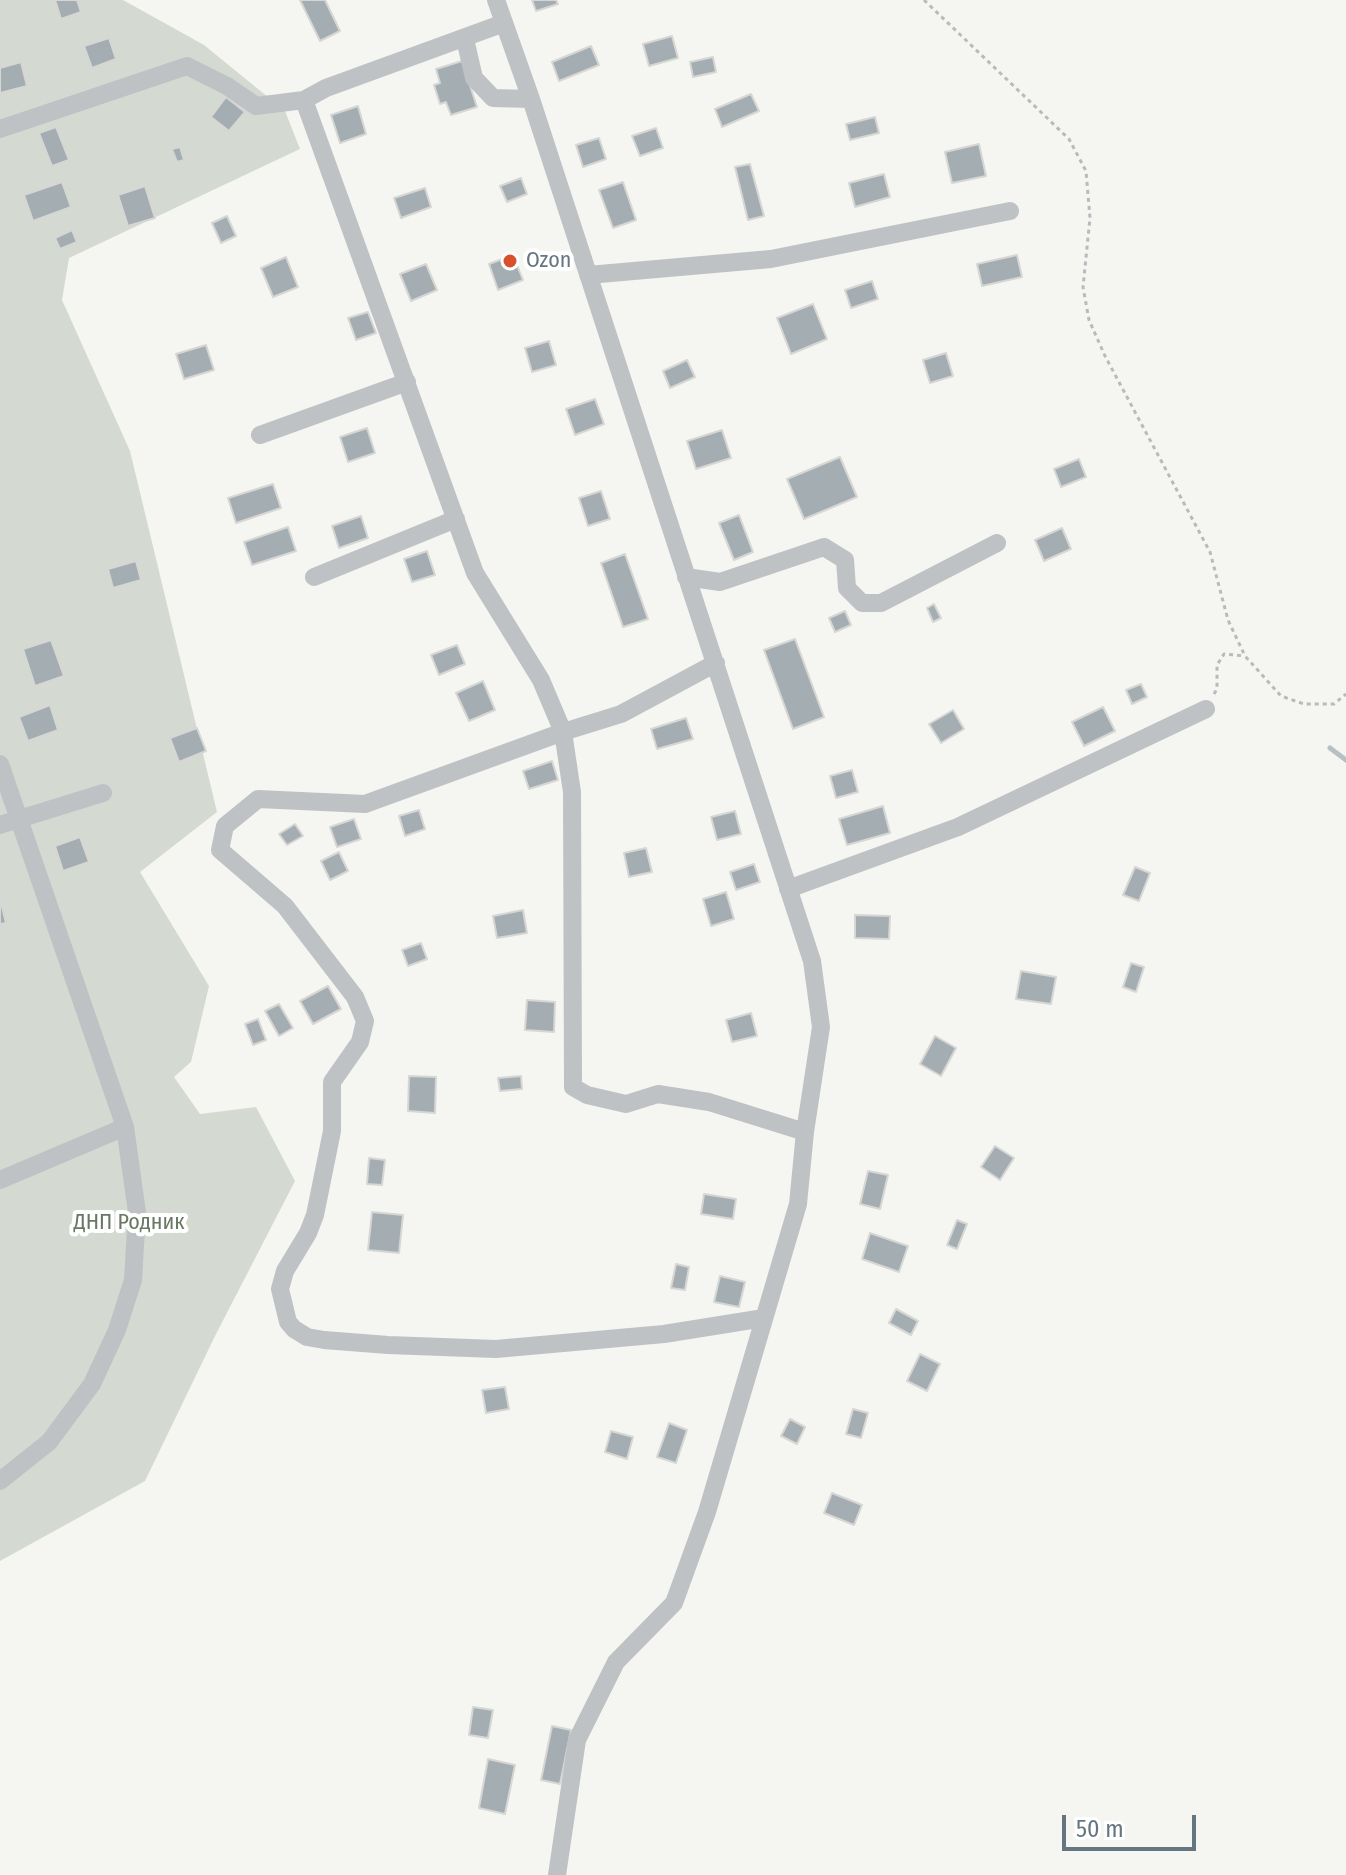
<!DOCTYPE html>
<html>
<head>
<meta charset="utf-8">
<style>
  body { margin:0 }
  #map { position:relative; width:1346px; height:1875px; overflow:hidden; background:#f5f5f1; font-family:"Fira Sans Condensed",sans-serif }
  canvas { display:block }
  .scale { position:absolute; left:1062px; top:1815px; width:134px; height:36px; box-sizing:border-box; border:4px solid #657681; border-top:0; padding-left:10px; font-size:24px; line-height:28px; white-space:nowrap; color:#657681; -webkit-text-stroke:6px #fff; paint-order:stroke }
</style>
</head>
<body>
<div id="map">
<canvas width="1346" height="1875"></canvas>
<div class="scale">50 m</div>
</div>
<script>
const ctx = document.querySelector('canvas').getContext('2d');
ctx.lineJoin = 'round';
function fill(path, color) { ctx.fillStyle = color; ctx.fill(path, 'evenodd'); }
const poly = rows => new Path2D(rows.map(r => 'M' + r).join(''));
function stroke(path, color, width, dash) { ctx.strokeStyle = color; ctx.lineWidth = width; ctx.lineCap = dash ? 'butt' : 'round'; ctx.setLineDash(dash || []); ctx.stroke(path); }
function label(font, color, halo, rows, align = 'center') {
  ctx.font = font + ' "Fira Sans Condensed",sans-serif'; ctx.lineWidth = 8; ctx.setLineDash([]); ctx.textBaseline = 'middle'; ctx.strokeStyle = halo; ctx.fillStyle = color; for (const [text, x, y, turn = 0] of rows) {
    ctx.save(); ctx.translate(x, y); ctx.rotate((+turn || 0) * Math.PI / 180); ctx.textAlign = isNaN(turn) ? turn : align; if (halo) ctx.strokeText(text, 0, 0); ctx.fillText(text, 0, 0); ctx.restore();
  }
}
const green = poly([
  [0,0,123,0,204,45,285,111,300,149,69,258,62,300,130,451,217,812,140,872,209,986,191,1062,174,1077,200,1114,256,1107,295,1181,215,1336,145,1481,0,1561]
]);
const stream = poly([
  [1330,748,1346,760]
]);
const building = poly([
  [55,0,77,0,81,12,61,19,55,0],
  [300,0,325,0,340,31,320,41,300,0],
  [532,0,556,0,558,4,536,11,532,0],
  [672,36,678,58,649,66,643,44,672,36],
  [109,38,116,59,92,68,84,46,109,38],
  [591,46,599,65,559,81,552,62,591,46],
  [713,57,716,72,693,77,690,62,713,57],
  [462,61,477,107,451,115,446,102,440,104,434,85,440,83,436,69,462,61],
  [21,62,27,86,0,93,0,68,21,62],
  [751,94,759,111,722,127,715,109,751,94],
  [226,97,245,112,229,131,211,117,226,97],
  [358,106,366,134,340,143,331,115,358,106],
  [875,117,879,133,850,140,846,124,875,117],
  [56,127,69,160,52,166,39,133,56,127],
  [656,128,663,148,640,156,632,136,656,128],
  [599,138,606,159,583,167,576,145,599,138],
  [979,144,986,176,952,183,945,152,979,144],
  [180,147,184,160,177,162,172,149,180,147],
  [750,164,764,216,748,220,735,167,750,164],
  [884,174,890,197,855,207,849,183,884,174],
  [521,178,527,194,507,202,500,186,521,178],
  [62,182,71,207,33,221,24,195,62,182],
  [623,182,636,220,613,228,599,190,623,182],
  [145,186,155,218,128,226,118,195,145,186],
  [425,188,431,207,401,218,394,198,425,188],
  [227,216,236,236,221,243,212,223,227,216],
  [72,230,77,242,60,249,55,238,72,230],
  [513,255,523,280,498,290,489,264,513,255],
  [1017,255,1022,277,982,286,977,264,1017,255],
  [286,257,298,287,273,297,261,268,286,257],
  [426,264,437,290,411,301,400,274,426,264],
  [872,281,878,299,851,308,845,290,872,281],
  [813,304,827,339,791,354,777,318,813,304],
  [368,312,376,333,356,340,348,318,368,312],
  [549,341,556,365,532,372,525,348,549,341],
  [206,345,214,370,184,379,176,354,206,345],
  [946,353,953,376,930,383,923,360,946,353],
  [687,360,695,377,670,388,663,371,687,360],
  [595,399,604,424,575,435,566,409,595,399],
  [367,428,375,453,348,462,340,437,367,428],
  [722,430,731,458,696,469,687,441,722,430],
  [840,457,857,497,804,519,787,479,840,457],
  [1079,459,1086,477,1061,487,1054,469,1079,459],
  [273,484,281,508,236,523,228,498,273,484],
  [601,491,610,519,588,526,579,498,601,491],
  [739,515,753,552,734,560,719,523,739,515],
  [361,516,368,538,339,548,332,526,361,516],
  [288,527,296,551,252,565,244,542,288,527],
  [1062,528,1071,549,1044,561,1035,540,1062,528],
  [427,551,435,575,412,582,404,559,427,551],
  [625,554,648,619,623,627,601,563,625,554],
  [136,561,141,580,113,588,108,569,136,561],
  [934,604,941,618,933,622,927,608,934,604],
  [845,611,851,625,835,632,829,618,845,611],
  [795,639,824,717,793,729,764,650,795,639],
  [51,640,64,676,35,686,23,649,51,640],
  [457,645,465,664,439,675,431,655,457,645],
  [483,681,495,710,469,721,456,693,483,681],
  [1141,684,1147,697,1132,704,1126,690,1141,684],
  [50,705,58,730,28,741,19,717,50,705],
  [1103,707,1115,731,1084,746,1072,722,1103,707],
  [953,710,964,729,941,743,929,724,953,710],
  [686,718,693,739,657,749,651,729,686,718],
  [197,728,206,751,179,762,170,738,197,728],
  [552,761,558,780,529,789,523,771,552,761],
  [852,770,858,792,836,798,830,776,852,770],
  [883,806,890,833,847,845,839,819,883,806],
  [419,810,425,829,405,836,399,816,419,810],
  [735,811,741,834,717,840,711,817,735,811],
  [354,819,361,839,337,847,330,827,354,819],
  [295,824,303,836,287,845,279,834,295,824],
  [80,837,89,862,63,871,55,846,80,837],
  [646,848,652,872,629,877,624,853,646,848],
  [339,852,348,871,330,880,321,861,339,852],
  [754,864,760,882,736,890,730,872,754,864],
  [1135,867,1150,873,1139,901,1123,895,1135,867],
  [726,892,734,919,711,926,703,899,726,892],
  [0,899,6,923,0,924,0,899],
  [523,910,527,933,497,938,493,916,523,910],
  [855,915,890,916,889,939,855,938,855,915],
  [421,943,427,959,408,966,402,950,421,943],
  [1131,963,1144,967,1136,992,1123,987,1131,963],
  [1021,971,1056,977,1051,1004,1016,999,1021,971],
  [328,986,341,1009,313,1024,300,1001,328,986],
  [527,1000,555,1002,554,1032,525,1030,527,1000],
  [279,1004,293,1028,279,1036,265,1011,279,1004],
  [751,1013,757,1036,732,1042,726,1020,751,1013],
  [258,1019,266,1040,253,1045,245,1024,258,1019],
  [935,1036,956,1048,941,1076,920,1064,935,1036],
  [409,1076,436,1077,435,1113,408,1111,409,1076],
  [521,1076,522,1089,500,1091,498,1078,521,1076],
  [995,1146,1014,1158,1000,1180,981,1167,995,1146],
  [369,1158,385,1160,382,1185,367,1184,369,1158],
  [868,1171,888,1175,880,1209,860,1204,868,1171],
  [704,1194,736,1199,733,1219,701,1214,704,1194],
  [372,1212,403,1215,399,1253,368,1250,372,1212],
  [957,1220,967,1224,957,1249,947,1245,957,1220],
  [870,1233,908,1246,899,1272,862,1259,870,1233],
  [676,1264,689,1267,685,1290,671,1288,676,1264],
  [720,1276,745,1282,739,1307,714,1302,720,1276],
  [896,1309,918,1321,911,1335,889,1323,896,1309],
  [920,1354,940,1364,927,1391,907,1381,920,1354],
  [505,1387,509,1409,486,1413,482,1390,505,1387],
  [853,1409,868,1413,861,1438,846,1434,853,1409],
  [790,1419,805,1427,797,1444,781,1436,790,1419],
  [669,1423,687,1430,676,1463,657,1457,669,1423],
  [611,1431,633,1437,627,1459,605,1452,611,1431],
  [832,1493,862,1505,854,1525,824,1513,832,1493],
  [473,1707,493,1710,488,1738,469,1735,473,1707],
  [552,1726,571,1730,560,1784,541,1780,552,1726],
  [488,1759,515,1765,505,1814,479,1808,488,1759]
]);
const path = poly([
  [924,0,1069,139,1086,171,1090,218,1083,287,1089,320,1105,356,1210,552,1228,620,1245,656,1281,696,1304,704,1334,704,1346,694],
  [1214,694,1217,689,1217,665,1224,654,1245,656]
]);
const minor = poly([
  [496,0,531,99,812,961,821,1027,805,1132,798,1204,707,1512,674,1603,616,1662,577,1740,557,1875],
  [504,23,326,88,304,100,475,573,541,680,563,732,572,792,573,1087,587,1095,626,1104,658,1094,709,1102,805,1132],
  [465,39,474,78,493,98,531,99],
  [0,129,187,66,227,86,256,106,304,100],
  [588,275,771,259,1010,211],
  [260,435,407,382],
  [314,577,456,519],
  [686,577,720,582,824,547,845,560,847,588,862,603,881,603,997,543],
  [716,663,621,714,563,732,365,804,258,799,225,826,220,850,285,906,355,997,365,1021,360,1042,332,1082,332,1131,315,1215,308,1233,285,1271,280,1289,288,1322,294,1329,307,1337,324,1340,388,1345,496,1349,664,1334,764,1318],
  [0,764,125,1127,137,1212,133,1280,117,1330,92,1384,49,1442,0,1481],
  [0,825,103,793],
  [788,889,958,827,1206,709],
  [0,1180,125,1127]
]);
const markers = [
  [510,261,8,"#d9502d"]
];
const poiNames = [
  ["Ozon",526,261]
];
const parkNames = [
  ["ДНП Родник",129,1223]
];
fill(green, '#d4dad1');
stroke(stream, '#b5c1c5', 5);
fill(building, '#a4adb2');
stroke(building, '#d6d6d4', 2);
stroke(path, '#b8bbbd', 3, [4, 4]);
stroke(minor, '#bec2c5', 18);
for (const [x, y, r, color] of markers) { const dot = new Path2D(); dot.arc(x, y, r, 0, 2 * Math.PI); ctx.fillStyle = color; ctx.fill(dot); stroke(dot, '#fff', 3); }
label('22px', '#657681', '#fff', poiNames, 'left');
label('22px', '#697864', '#fff', parkNames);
</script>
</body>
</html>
